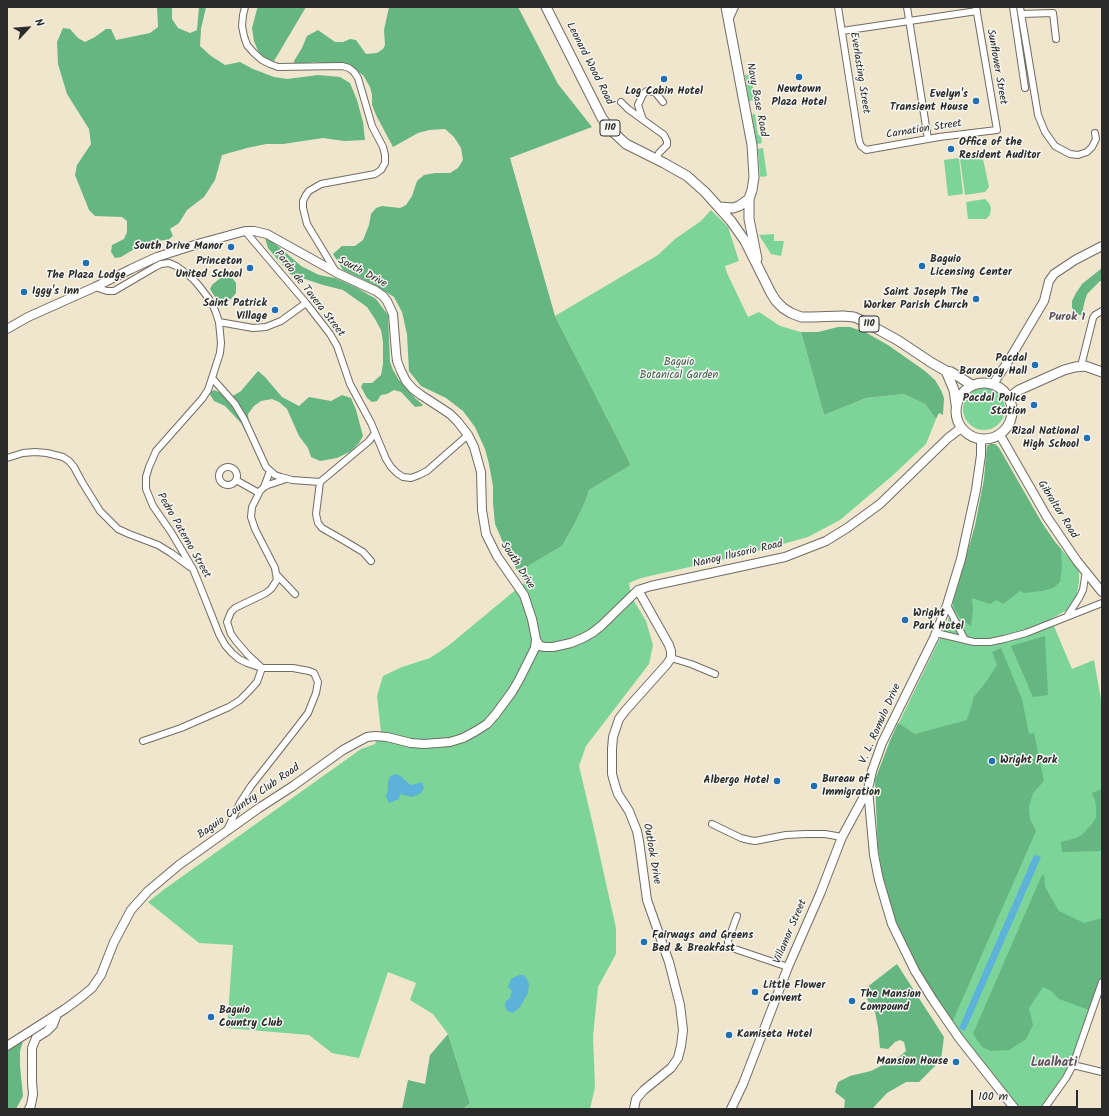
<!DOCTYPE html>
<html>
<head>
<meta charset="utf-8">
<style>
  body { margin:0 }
  #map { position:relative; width:1109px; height:1116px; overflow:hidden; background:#efe6cd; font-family:Kalam,sans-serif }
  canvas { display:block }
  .frame { position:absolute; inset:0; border:8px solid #2b2b2b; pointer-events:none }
  .north { position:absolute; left:8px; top:8px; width:40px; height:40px; -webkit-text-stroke:3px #f6f6f2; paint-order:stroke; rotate:64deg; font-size:11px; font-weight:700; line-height:16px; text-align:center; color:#2b2b2b }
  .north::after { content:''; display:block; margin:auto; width:14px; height:18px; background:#2b2b2b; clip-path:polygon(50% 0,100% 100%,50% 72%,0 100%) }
  .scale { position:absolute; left:971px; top:1090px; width:107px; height:18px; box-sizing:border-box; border:2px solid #2b2b2b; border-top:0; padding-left:5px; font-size:12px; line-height:14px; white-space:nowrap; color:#2b2b2b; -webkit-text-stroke:3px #f6f6f2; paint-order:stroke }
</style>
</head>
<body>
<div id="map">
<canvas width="1109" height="1116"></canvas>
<div class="frame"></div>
<div class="north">N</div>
<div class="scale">100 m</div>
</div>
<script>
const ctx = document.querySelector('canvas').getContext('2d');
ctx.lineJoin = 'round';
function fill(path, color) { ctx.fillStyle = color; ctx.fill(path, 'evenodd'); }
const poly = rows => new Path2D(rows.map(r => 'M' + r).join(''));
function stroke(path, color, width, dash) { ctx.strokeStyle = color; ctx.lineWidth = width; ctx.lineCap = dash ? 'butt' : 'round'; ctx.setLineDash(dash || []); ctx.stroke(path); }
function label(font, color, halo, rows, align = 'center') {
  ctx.font = font + ' Kalam,sans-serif'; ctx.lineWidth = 3; ctx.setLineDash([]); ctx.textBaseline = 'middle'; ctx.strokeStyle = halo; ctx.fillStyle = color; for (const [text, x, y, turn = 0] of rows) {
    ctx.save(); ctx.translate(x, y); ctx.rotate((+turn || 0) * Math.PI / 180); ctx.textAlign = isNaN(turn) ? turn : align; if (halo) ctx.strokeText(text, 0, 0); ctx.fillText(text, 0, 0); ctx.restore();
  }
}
const green = poly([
  [751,74,755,100,749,101,745,75],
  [753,114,755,114,758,135,761,135,762,143,757,144,752,116],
  [763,148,767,176,761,177,760,175,758,149],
  [980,155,983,159,989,187,985,192,965,195,960,159,963,156],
  [959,158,963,194,948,196,944,160],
  [985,199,989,203,991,208,990,214,989,216,986,219,968,219,966,202],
  [711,210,728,227,739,261,725,266,727,273,748,317,759,312,780,326,801,332,824,415,866,398,904,394,925,404,936,419,926,444,892,476,840,520,808,537,743,555,641,578,629,583,631,596,646,621,653,645,649,664,586,746,579,766,593,825,616,928,616,954,598,987,593,1036,595,1087,590,1109,463,1109,470,1103,448,1034,433,1014,410,1000,416,983,388,972,359,1058,332,1053,309,1035,227,1028,233,945,199,943,148,902,166,888,361,749,375,744,381,732,377,696,383,676,402,667,430,658,448,646,524,583,518,572,562,546,575,523,585,502,589,490,631,465,555,316,658,255,675,239,701,221],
  [774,234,774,241,784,241,781,256,771,254,759,235],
  '963 409a21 21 0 1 1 42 0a21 21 0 1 1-42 0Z',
  [991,444,995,444,999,448,1042,523,1055,542,1079,569,1079,582,1076,598,1067,610,1051,619,1072,669,1094,660,1102,705,1102,978,1092,1011,1066,1071,1040,1109,1020,1109,951,1025,878,847,875,780,890,741,947,624,975,526,984,480,987,446]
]);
const forest = poly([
  [157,7,172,7,172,19,178,28,190,33,197,30,199,7,206,7,201,29,200,46,211,56,225,65,240,62,253,69,274,77,287,79,318,75,340,77,350,83,357,100,363,122,365,140,344,141,323,138,283,144,266,144,247,148,222,155,215,180,204,197,187,210,179,223,170,229,173,236,168,240,152,241,136,248,121,257,115,258,111,252,112,245,124,239,127,232,127,221,122,217,95,216,89,210,75,175,77,165,91,144,89,129,67,94,58,64,57,42,63,28,70,29,78,38,85,42,95,37,106,29,111,29,116,40,150,33,158,27],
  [259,7,306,7,274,61,265,59,258,51,254,41,252,28,257,9],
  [389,7,518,7,558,84,592,127,510,158,555,316,631,465,589,490,585,502,575,523,562,546,518,572,505,547,495,524,493,503,493,486,489,464,485,449,475,427,463,411,446,398,421,386,409,371,407,334,402,312,394,297,373,284,343,270,333,254,342,246,355,246,363,240,369,225,371,214,376,208,382,206,400,208,406,205,412,196,417,181,424,175,435,173,450,173,458,168,463,160,461,148,454,137,445,129,429,130,418,133,393,147,376,115,372,105,372,95,370,87,363,75,351,67,315,62,294,65,294,61,302,48,307,36,318,30,335,42,343,42,350,39,356,40,366,54,377,53,383,49,385,45,384,30],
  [265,238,271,241,284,251,301,266,319,275,335,278,357,288,376,299,388,315,390,362,393,370,399,380,415,398,423,405,422,406,415,407,401,392,394,390,387,394,381,395,377,401,372,402,367,398,361,387,363,383,372,383,381,375,383,364,383,342,381,330,375,319,367,307,343,290,323,285,290,274,268,248],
  [1102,268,1102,281,1100,281,1087,294,1084,304,1082,315,1075,315,1072,307,1072,301,1076,293,1082,284],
  [224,275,230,275,236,283,236,293,231,299,223,303,217,300,210,289,212,285],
  [838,327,850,327,865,332,888,345,925,371,935,380,941,390,944,398,943,415,939,413,936,419,925,404,904,394,866,398,824,415,801,332,818,332],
  [258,371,265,377,282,397,299,406,309,397,331,401,342,395,351,398,356,410,363,436,359,443,351,451,337,458,320,461,311,457,308,448,299,436,287,409,279,402,272,399,261,401,254,406,248,414,249,425,246,433,241,423,225,406,214,401,209,393,214,390,231,397,241,391],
  [991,444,995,444,999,448,1042,523,1055,542,1061,549,1062,568,1060,582,1053,588,1042,591,1024,593,1020,591,1003,604,997,600,990,604,972,598,973,611,971,626,962,620,955,610,953,603,975,526,984,480,987,446],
  [1045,636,1048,695,1033,697,1011,646],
  [1001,648,1022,699,1029,734,1034,733,1044,781,1033,793,1029,806,1030,819,1036,831,951,1025,917,970,894,924,883,880,878,847,875,780,890,741,898,723,915,734,967,720,974,697,986,682,997,665,992,652],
  [1102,789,1102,851,1062,852,1061,842,1076,838,1083,834,1091,825,1096,818,1096,808,1095,800,1092,793],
  [1044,874,1045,887,1059,911,1084,923,1102,918,1102,978,1092,1011,1059,999,1051,991,1043,987,1029,1008,1033,1025,1026,1039,1009,1050,991,1051,982,1047,973,1034,1041,877],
  [897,964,944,1037,941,1060,919,1082,906,1082,887,1093,872,1109,844,1109,845,1100,835,1092,838,1082,850,1076,871,1071,900,1056,906,1051,904,1042,900,1040,895,1042,888,1049,880,1048,878,1027,875,1012,862,991],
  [448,1034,470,1103,463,1109,402,1109,408,1080,425,1084,430,1055],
  [23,1041,20,1051,20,1066,23,1096,16,1109,7,1109,7,1049]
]);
const water = poly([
  [396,774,402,777,408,783,412,785,422,782,424,788,420,794,411,797,400,794,399,799,389,803,386,797,388,789,388,781,390,776],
  [1034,855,1041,857,965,1031,959,1028],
  [519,975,524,975,529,983,528,993,520,1007,513,1013,507,1011,505,1006,506,1001,510,998,511,993,513,992,508,987,511,979]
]);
const street = poly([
  [245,7,243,15,242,26,244,36,247,45,254,53,262,60,270,64,278,67,342,66,349,68,354,72,358,78,372,126,383,147,385,155,385,163,381,170,375,174,321,184,309,191,306,195,303,201,303,208,307,224,336,272],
  [838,7,859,141,861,146,866,150,939,137,997,130,976,7],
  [907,7,928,139],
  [1013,7,1025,88],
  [1020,7,1038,115,1045,132,1055,146,1070,154,1078,155,1087,152,1092,147,1096,139,1095,133],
  [1021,14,1053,13,1056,39],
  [729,20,735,7],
  [842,31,977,11],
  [621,102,628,109,664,135,667,141,667,145,659,153,656,159],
  [643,120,638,105,643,94,647,91,655,92,663,102],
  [245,231,306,303,330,334,337,346,350,384,371,423,386,459,391,467,397,473,403,477,411,478,419,475,427,471,468,435],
  [95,287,107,291,114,291,155,267,161,264,169,263,176,266,183,271,193,279,200,287,212,303,216,313,219,322,221,343,220,353,212,378,208,390,202,399,156,451,149,467,146,477,146,489,153,506,171,532,193,569,200,586,219,634,225,645,232,653,239,659,247,663,262,668,293,668,309,671,314,673,318,682,316,693,308,713,295,730,251,786,240,803,227,830],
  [219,322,253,328,266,327,281,321,306,303],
  [1081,366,1093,318,1095,315,1102,311],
  [212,378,235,404,244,419,266,467,275,475,281,477,292,480,320,482,369,441,375,433],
  [7,458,23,453,35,452,47,453,63,457,69,461,74,467,82,482,100,511,118,529,129,534,158,545,171,553,190,567],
  '219 476a9 9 0 1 1 18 0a9 9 0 1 1-18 0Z',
  [236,480,259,493],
  [320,482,316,514,318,523,322,528,343,540,363,552,371,561],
  [264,487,270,471],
  [276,574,295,594],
  [947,605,965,640],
  [1068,615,1079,598,1083,590,1086,571],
  [936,633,974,642,990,642,1004,639,1026,633,1102,603],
  [671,658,691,664,715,674],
  [143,741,181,728,229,707,240,700,249,691,257,682,262,668,248,655,236,641,231,634,227,622,231,612,235,608,266,593,271,589,277,580,275,568,255,529,251,517,252,507,260,491,264,487,268,485,286,479],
  [712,824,741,838,749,840,755,841,786,835,806,834,825,834,842,837],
  [737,916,728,941,728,944,729,946,732,948,788,967],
  [1073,1065,1102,1072],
  [1044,1109,1066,1078,1073,1065,1102,982]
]);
const secondary = poly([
  [7,329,28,317,95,287,131,269,157,257,201,243,245,231,254,231,267,234,337,273,376,291,383,296,387,301,393,314,396,352,397,361,401,371,406,381,413,389,421,395,441,408,450,414,458,422,468,435,474,447,481,472,482,510,486,534,497,556,524,595,532,619,536,639,535,648,519,680,512,692,495,715,487,724,476,731,463,738,450,742,424,744,411,743,387,737,375,736,367,737,343,750,293,786,259,808,179,865,148,891,131,910,114,942,101,975,92,988,80,998,65,1009,7,1046],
  [993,384,1009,360,1044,301,1049,281,1054,274,1075,260,1102,246],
  [1000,435,1047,517,1077,561,1102,592],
  [981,439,981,455,976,490,961,559,947,605,934,638,882,743,872,771,868,789,874,855,879,880,892,924,915,971,933,1000,959,1038,1015,1109],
  [536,640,540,646,545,647,553,647,571,643,583,638,592,633,601,626,638,590,651,586,785,557,826,541,847,528,880,504,948,438,961,428],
  [29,1109,31,1105,33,1094,32,1082,32,1048,36,1038,47,1031,53,1025,57,1014],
  [634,1109,636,1099,644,1090,671,1068,678,1058,681,1046,683,1030,680,1005,669,962,647,900,639,841,637,831,629,811,618,794,615,785,612,774,612,749,613,737,619,719,625,711,667,664,671,658,671,651,669,645,638,590],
  [731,1109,743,1084,788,967,820,894,842,837,848,826,868,789]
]);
const primary = poly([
  [546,7,602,118,611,130,626,144,664,163,687,176,705,192,731,221,745,241,771,293,776,301,783,308,791,313,801,317,812,317,843,316,854,317,863,321,899,341,932,363,946,371,951,372,972,385],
  [726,7,752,145,754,177,752,190,749,199,749,219,757,259],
  [719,207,733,208,739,206,749,199],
  [946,371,954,390,956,404],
  '956 411a28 28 0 1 1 56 0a28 28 0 1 1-56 0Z',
  [1009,398,1019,390,1064,370,1075,367,1085,366,1102,372]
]);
const markers = [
  [799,77,4,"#1f6fb2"],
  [664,79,4,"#1f6fb2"],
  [976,101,4,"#1f6fb2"],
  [951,149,4,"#1f6fb2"],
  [231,247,4,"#1f6fb2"],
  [86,263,4,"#1f6fb2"],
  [922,266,4,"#1f6fb2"],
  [250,268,4,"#1f6fb2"],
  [24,292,4,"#1f6fb2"],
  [976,299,4,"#1f6fb2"],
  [275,310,4,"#1f6fb2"],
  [1035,365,4,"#1f6fb2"],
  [1034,405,4,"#1f6fb2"],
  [1087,438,4,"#1f6fb2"],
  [905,620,4,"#1f6fb2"],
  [992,761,4,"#1f6fb2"],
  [777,781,4,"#1f6fb2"],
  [814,786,4,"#1f6fb2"],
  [644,942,4,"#1f6fb2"],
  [755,992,4,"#1f6fb2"],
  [852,1001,4,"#1f6fb2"],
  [211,1017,4,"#1f6fb2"],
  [729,1035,4,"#1f6fb2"],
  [956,1062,4,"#1f6fb2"]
];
const shields = [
  [610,128,20],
  [869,324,20]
];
const shieldNames = [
  ["110",610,128],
  ["110",869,324]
];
const streetNames = [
  ["Leonard Wood Road",589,64,63],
  ["Sunflower Street",996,67,80],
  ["Everlasting Street",859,73,81],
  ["Navy Base Road",756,100,79],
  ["Carnation Street",924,130,-9],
  ["South Drive",362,273,28],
  ["Pardo de Tavera Street",309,294,52],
  ["Gibraltar Road",1057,510,58],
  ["Pedro Paterno Street",183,536,60],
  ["Nanoy Ilusorio Road",738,555,-13],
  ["South Drive",517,566,57],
  ["V. L. Romulo Drive",881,724,-66],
  ["Baguio Country Club Road",249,802,-35],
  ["Outlook Drive",651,854,80],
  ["Villamor Street",791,932,-67]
];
const poiNames = [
  ["Newtown",799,90,"center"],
  ["Plaza Hotel",799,103,"center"],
  ["Log Cabin Hotel",664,92,"center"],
  ["Evelyn's",968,95,"right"],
  ["Transient House",968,108,"right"],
  ["Office of the",959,143],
  ["Resident Auditor",959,156],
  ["South Drive Manor",223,247,"right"],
  ["Baguio",930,260],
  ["Licensing Center",930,273],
  ["Princeton",242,262,"right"],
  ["United School",242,275,"right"],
  ["The Plaza Lodge",86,276,"center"],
  ["Iggy's Inn",32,292],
  ["Saint Joseph The",968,293,"right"],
  ["Worker Parish Church",968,306,"right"],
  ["Saint Patrick",267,304,"right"],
  ["Village",267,317,"right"],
  ["Pacdal",1027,359,"right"],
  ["Barangay Hall",1027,372,"right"],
  ["Pacdal Police",1026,399,"right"],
  ["Station",1026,412,"right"],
  ["Rizal National",1079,432,"right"],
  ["High School",1079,445,"right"],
  ["Wright",913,614],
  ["Park Hotel",913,627],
  ["Wright Park",1000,761],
  ["Bureau of",822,780],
  ["Immigration",822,793],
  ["Albergo Hotel",769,781,"right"],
  ["Fairways and Greens",652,936],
  ["Bed & Breakfast",652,949],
  ["Little Flower",763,986],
  ["Convent",763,999],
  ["The Mansion",860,995],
  ["Compound",860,1008],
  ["Baguio",219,1011],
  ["Country Club",219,1024],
  ["Kamiseta Hotel",737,1035],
  ["Mansion House",948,1062,"right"]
];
const parkNames = [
  ["Baguio",679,363],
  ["Botanical Garden",679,376]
];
const neighbourhoodNames = [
  ["Purok 1",1067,318]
];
const quarterNames = [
  ["Lualhati",1054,1064]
];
fill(green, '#7cd499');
fill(forest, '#65b681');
fill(water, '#5db2d9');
stroke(street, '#706c64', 8);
stroke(secondary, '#706c64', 10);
stroke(primary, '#706c64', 11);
stroke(street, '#fff', 6);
stroke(secondary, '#fff', 8);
stroke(primary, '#fff', 9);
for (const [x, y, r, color] of markers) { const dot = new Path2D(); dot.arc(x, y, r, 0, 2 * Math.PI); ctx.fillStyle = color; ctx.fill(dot); stroke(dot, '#f6f6f2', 1.5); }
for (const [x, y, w] of shields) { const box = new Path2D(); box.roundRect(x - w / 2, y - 8, w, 16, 3); ctx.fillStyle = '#f6f6f2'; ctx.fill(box); stroke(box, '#2b2b2b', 1); }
label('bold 10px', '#2b2b2b', null, shieldNames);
label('11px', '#2b2b2b', '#f6f6f2', streetNames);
label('bold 11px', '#2b2b2b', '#f6f6f2', poiNames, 'left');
label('11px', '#435e4c', '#f6f6f2', parkNames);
label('bold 12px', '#60525b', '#f6f6f2', neighbourhoodNames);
label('bold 13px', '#60525b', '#f6f6f2', quarterNames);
</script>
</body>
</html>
